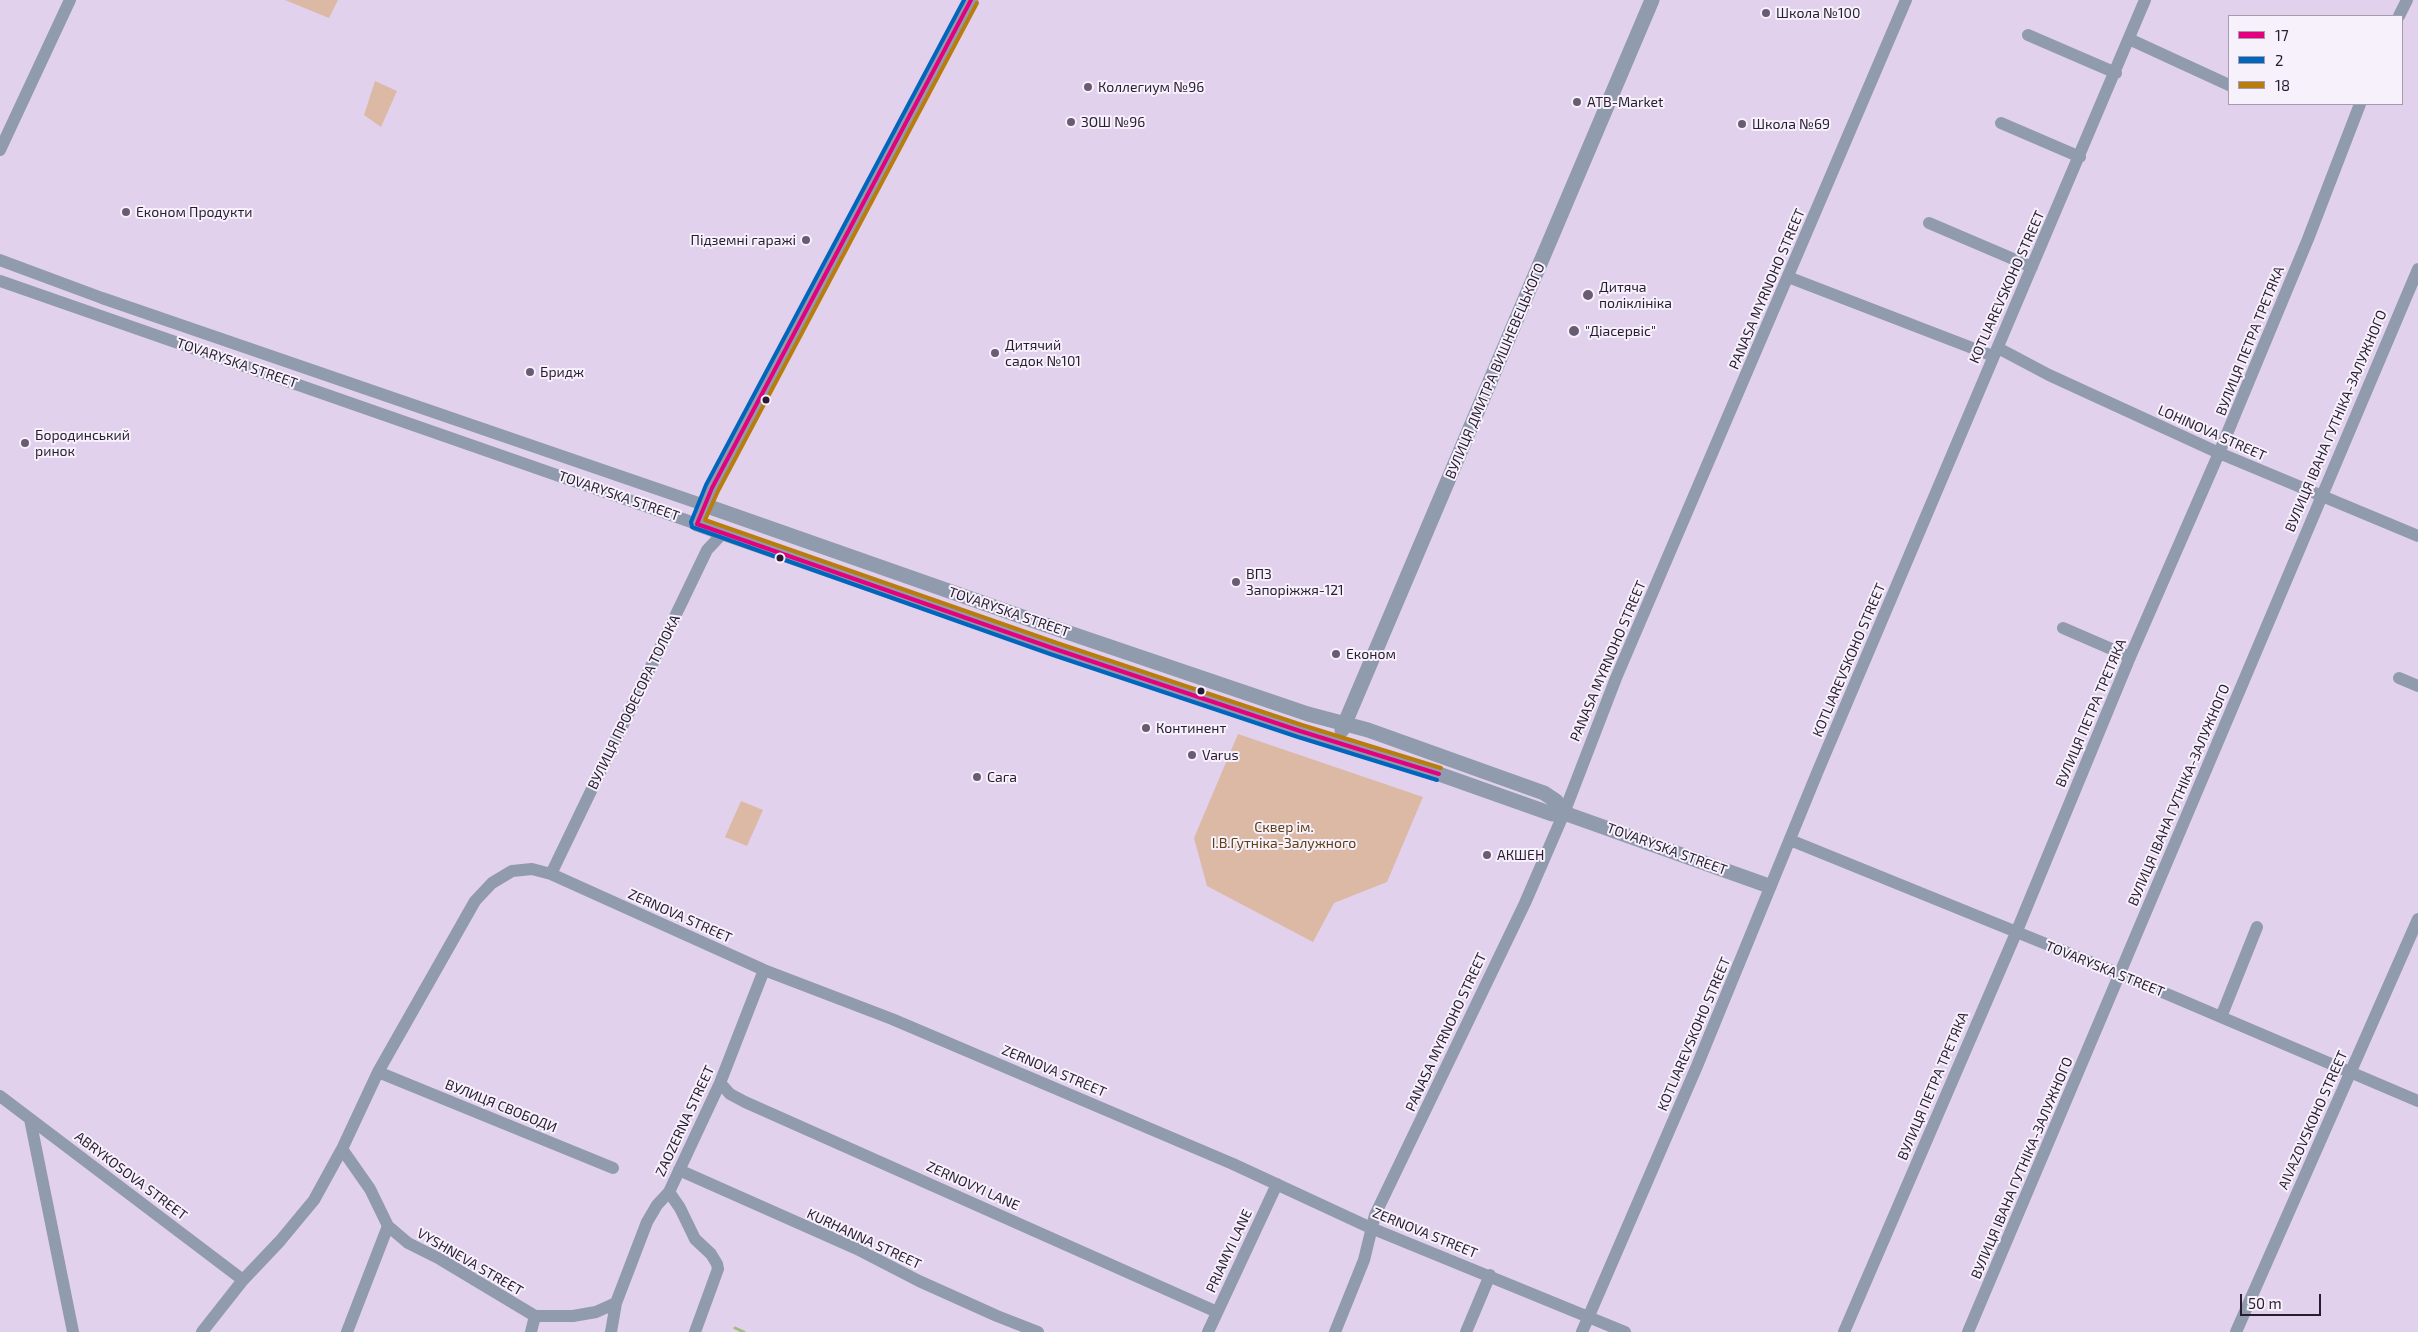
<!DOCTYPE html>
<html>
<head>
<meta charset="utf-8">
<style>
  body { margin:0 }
  #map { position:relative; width:2418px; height:1332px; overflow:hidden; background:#e2d1ed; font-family:"Exo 2",sans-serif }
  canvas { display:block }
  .legend { position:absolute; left:2228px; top:15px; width:175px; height:90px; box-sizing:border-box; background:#f7f1fc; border:1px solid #a49caa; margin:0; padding:6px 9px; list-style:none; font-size:15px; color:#281c30 }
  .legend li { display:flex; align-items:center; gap:10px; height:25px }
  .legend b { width:25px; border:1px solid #a49caa }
  .scale { position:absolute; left:2240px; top:1294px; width:81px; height:22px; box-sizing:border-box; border:2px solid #281c30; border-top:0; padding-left:6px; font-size:15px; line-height:18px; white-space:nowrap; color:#281c30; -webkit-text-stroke:4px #f7f1fc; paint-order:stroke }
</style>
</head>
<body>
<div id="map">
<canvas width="2418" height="1332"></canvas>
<ul class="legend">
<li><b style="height:6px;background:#e5007d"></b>17</li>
<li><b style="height:6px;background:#0065bd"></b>2</li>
<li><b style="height:6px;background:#b97d0e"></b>18</li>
</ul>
<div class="scale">50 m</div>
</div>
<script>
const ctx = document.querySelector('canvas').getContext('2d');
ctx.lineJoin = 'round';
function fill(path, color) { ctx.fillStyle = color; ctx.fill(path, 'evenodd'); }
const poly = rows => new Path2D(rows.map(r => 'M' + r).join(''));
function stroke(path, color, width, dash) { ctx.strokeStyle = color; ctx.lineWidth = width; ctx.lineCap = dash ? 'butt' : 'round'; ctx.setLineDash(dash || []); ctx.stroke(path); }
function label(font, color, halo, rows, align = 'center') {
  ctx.font = font + ' "Exo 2",sans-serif'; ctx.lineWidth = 4; ctx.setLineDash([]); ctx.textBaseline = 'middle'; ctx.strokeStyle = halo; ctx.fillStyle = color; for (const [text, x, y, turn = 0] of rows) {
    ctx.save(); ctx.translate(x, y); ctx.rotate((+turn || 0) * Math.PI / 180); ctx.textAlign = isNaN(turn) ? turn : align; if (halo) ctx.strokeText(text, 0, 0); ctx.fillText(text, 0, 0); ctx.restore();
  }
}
const green = poly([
  [285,0,338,0,329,18],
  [375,81,397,91,381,127,364,115],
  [1238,734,1423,797,1387,882,1334,903,1313,942,1207,886,1194,838],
  [741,801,763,810,747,846,725,837]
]);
const stream = poly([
  [735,1328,744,1332]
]);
const minor = poly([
  [2399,16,2407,0],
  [2028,35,2116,73],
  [2129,39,2229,85],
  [2001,123,2080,157],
  [0,150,70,0],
  [1929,223,2032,267],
  [0,260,102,298,704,505],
  [1788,277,1993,356],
  [0,281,697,524],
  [1998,348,2049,375,2219,453,2418,536],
  [2063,628,2130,657],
  [2399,678,2418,686],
  [1790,840,2120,974,2418,1101],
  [551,874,707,550,723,533],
  [2221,1017,2257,927],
  [378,1072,613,1168],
  [720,1083,730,1094,745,1102,1217,1312],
  [0,1096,243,1280],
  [30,1119,73,1332],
  [679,1170,857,1249,919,1281,997,1316,1038,1332],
  [388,1226,370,1189,342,1149,378,1072,475,901,492,883,512,871,532,869,551,874,764,970,892,1019,1233,1164,1371,1228,1625,1332],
  [535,1316,573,1316,596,1312,616,1303],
  [202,1332,243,1280,280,1241,314,1200,342,1149],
  [347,1332,388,1226,408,1243,440,1259,535,1316],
  [531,1332,535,1316],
  [611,1332,616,1303,647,1222,657,1205,669,1192],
  [695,1332,718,1269,717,1264,711,1254,695,1239,680,1208,669,1192,720,1083,764,970],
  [1208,1332,1277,1184],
  [1335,1332,1364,1260,1375,1215,1525,903,1564,813,1616,678,1906,0],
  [1466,1332,1490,1275],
  [1582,1332,1697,1066,1817,773,2145,0],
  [1844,1332,2016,933,2130,657,2219,453,2308,239,2360,104],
  [1968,1332,2418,269],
  [2236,1332,2418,919]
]);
const tertiary = poly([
  [971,0,712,488,697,524,1055,649,1300,731,1439,774,1552,814,1564,813,1769,886],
  [704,505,1040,623,1308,714,1368,730,1544,793,1556,801,1564,813],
  [1342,730,1652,0]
]);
const bus1 = poly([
  [971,0,712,488,697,524,1055,649,1300,731,1439,774]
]);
const bus2 = poly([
  [964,0,706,485,691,522,692,527,1053,655,1298,737,1437,780]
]);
const bus3 = poly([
  [977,3,718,491,705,520,1057,643,1302,725,1441,768]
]);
const markers = [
  [1766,13,5,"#695b72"],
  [1088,87,5,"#695b72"],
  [1577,102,5,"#695b72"],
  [1071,122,5,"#695b72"],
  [1742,124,5,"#695b72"],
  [126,212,5,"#695b72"],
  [806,240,5,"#695b72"],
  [1588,295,6,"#695b72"],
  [1574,331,6,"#695b72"],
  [995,353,5,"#695b72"],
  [530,372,5,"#695b72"],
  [766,400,4.5,"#281c30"],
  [25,443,5,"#695b72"],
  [780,558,4.5,"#281c30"],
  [1236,582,5,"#695b72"],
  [1336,654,5,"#695b72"],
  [1201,691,4.5,"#281c30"],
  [1146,728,5,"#695b72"],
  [1192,755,5,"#695b72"],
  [977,777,5,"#695b72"],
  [1487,855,5,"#695b72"]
];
const poiNames = [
  ["Школа №100",1776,13],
  ["Коллегиум №96",1098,87],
  ["ATB-Market",1587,102],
  ["ЗОШ №96",1081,122],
  ["Школа №69",1752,124],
  ["Економ Продукти",136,212],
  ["Підземні гаражі",796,240,"right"],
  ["Дитяча",1599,287],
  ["поліклініка",1599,303],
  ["\"Діасервіс\"",1585,331],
  ["Дитячий",1005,345],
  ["садок №101",1005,361],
  ["Бридж",540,372],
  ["Бородинський",35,435],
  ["ринок",35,451],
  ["ВПЗ",1246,574],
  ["Запоріжжя-121",1246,590],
  ["Економ",1346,654],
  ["Континент",1156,728],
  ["Varus",1202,755],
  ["Сага",987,777],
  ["АКШЕН",1497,855]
];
const streetNames = [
  ["KOTLIAREVSKOHO STREET",2007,287,-66],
  ["PANASA MYRNOHO STREET",1767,289,-67],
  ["ВУЛИЦЯ ПЕТРА ТРЕТЯКА",2250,341,-68],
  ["TOVARYSKA STREET",237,363,19],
  ["ВУЛИЦЯ ДМИТРА ВИШНЕВЕЦЬКОГО",1495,371,-67],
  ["ВУЛИЦЯ ІВАНА ГУТНІКА-ЗАЛУЖНОГО",2336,421,-67],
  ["LOHINOVA STREET",2212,433,24],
  ["TOVARYSKA STREET",619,496,19],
  ["TOVARYSKA STREET",1009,612,19],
  ["KOTLIAREVSKOHO STREET",1849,660,-67],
  ["PANASA MYRNOHO STREET",1608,661,-67],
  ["ВУЛИЦЯ ПРОФЕСОРА ТОЛОКА",634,702,-64],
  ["ВУЛИЦЯ ПЕТРА ТРЕТЯКА",2091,713,-67],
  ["ВУЛИЦЯ ІВАНА ГУТНІКА-ЗАЛУЖНОГО",2179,795,-67],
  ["TOVARYSKA STREET",1667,849,20],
  ["ZERNOVA STREET",680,916,24],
  ["TOVARYSKA STREET",2105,969,22],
  ["PANASA MYRNOHO STREET",1446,1032,-65],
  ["KOTLIAREVSKOHO STREET",1694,1034,-67],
  ["ZERNOVA STREET",1054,1071,23],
  ["ВУЛИЦЯ ПЕТРА ТРЕТЯКА",1933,1086,-67],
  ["ВУЛИЦЯ СВОБОДИ",501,1106,22],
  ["AIVAZOVSKOHO STREET",2313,1120,-66],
  ["ZAOZERNA STREET",685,1121,-65],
  ["ВУЛИЦЯ ІВАНА ГУТНІКА-ЗАЛУЖНОГО",2022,1168,-67],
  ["ABRYKOSOVA STREET",131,1176,37],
  ["ZERNOVYI LANE",973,1186,24],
  ["ZERNOVA STREET",1425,1233,22],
  ["KURHANNA STREET",864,1239,25],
  ["PRIAMYI LANE",1229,1251,-65],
  ["VYSHNEVA STREET",470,1262,30]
];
const parkNames = [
  ["Сквер ім.",1284,827],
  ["І.В.Гутніка-Залужного",1284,843]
];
fill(green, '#dcb9a4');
stroke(stream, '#9fbd7d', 3);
stroke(minor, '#909bae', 12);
stroke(tertiary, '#909bae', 15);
stroke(bus1, '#e5007d', 4);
stroke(bus2, '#0065bd', 4);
stroke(bus3, '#b97d0e', 4);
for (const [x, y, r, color] of markers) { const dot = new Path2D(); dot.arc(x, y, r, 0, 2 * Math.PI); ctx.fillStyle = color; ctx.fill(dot); stroke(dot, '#f7f1fc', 2); }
label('14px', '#281c30', '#f7f1fc', poiNames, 'left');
label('14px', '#281c30', '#f7f1fc', streetNames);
label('14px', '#5e3f16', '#f7f1fc', parkNames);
</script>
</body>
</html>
